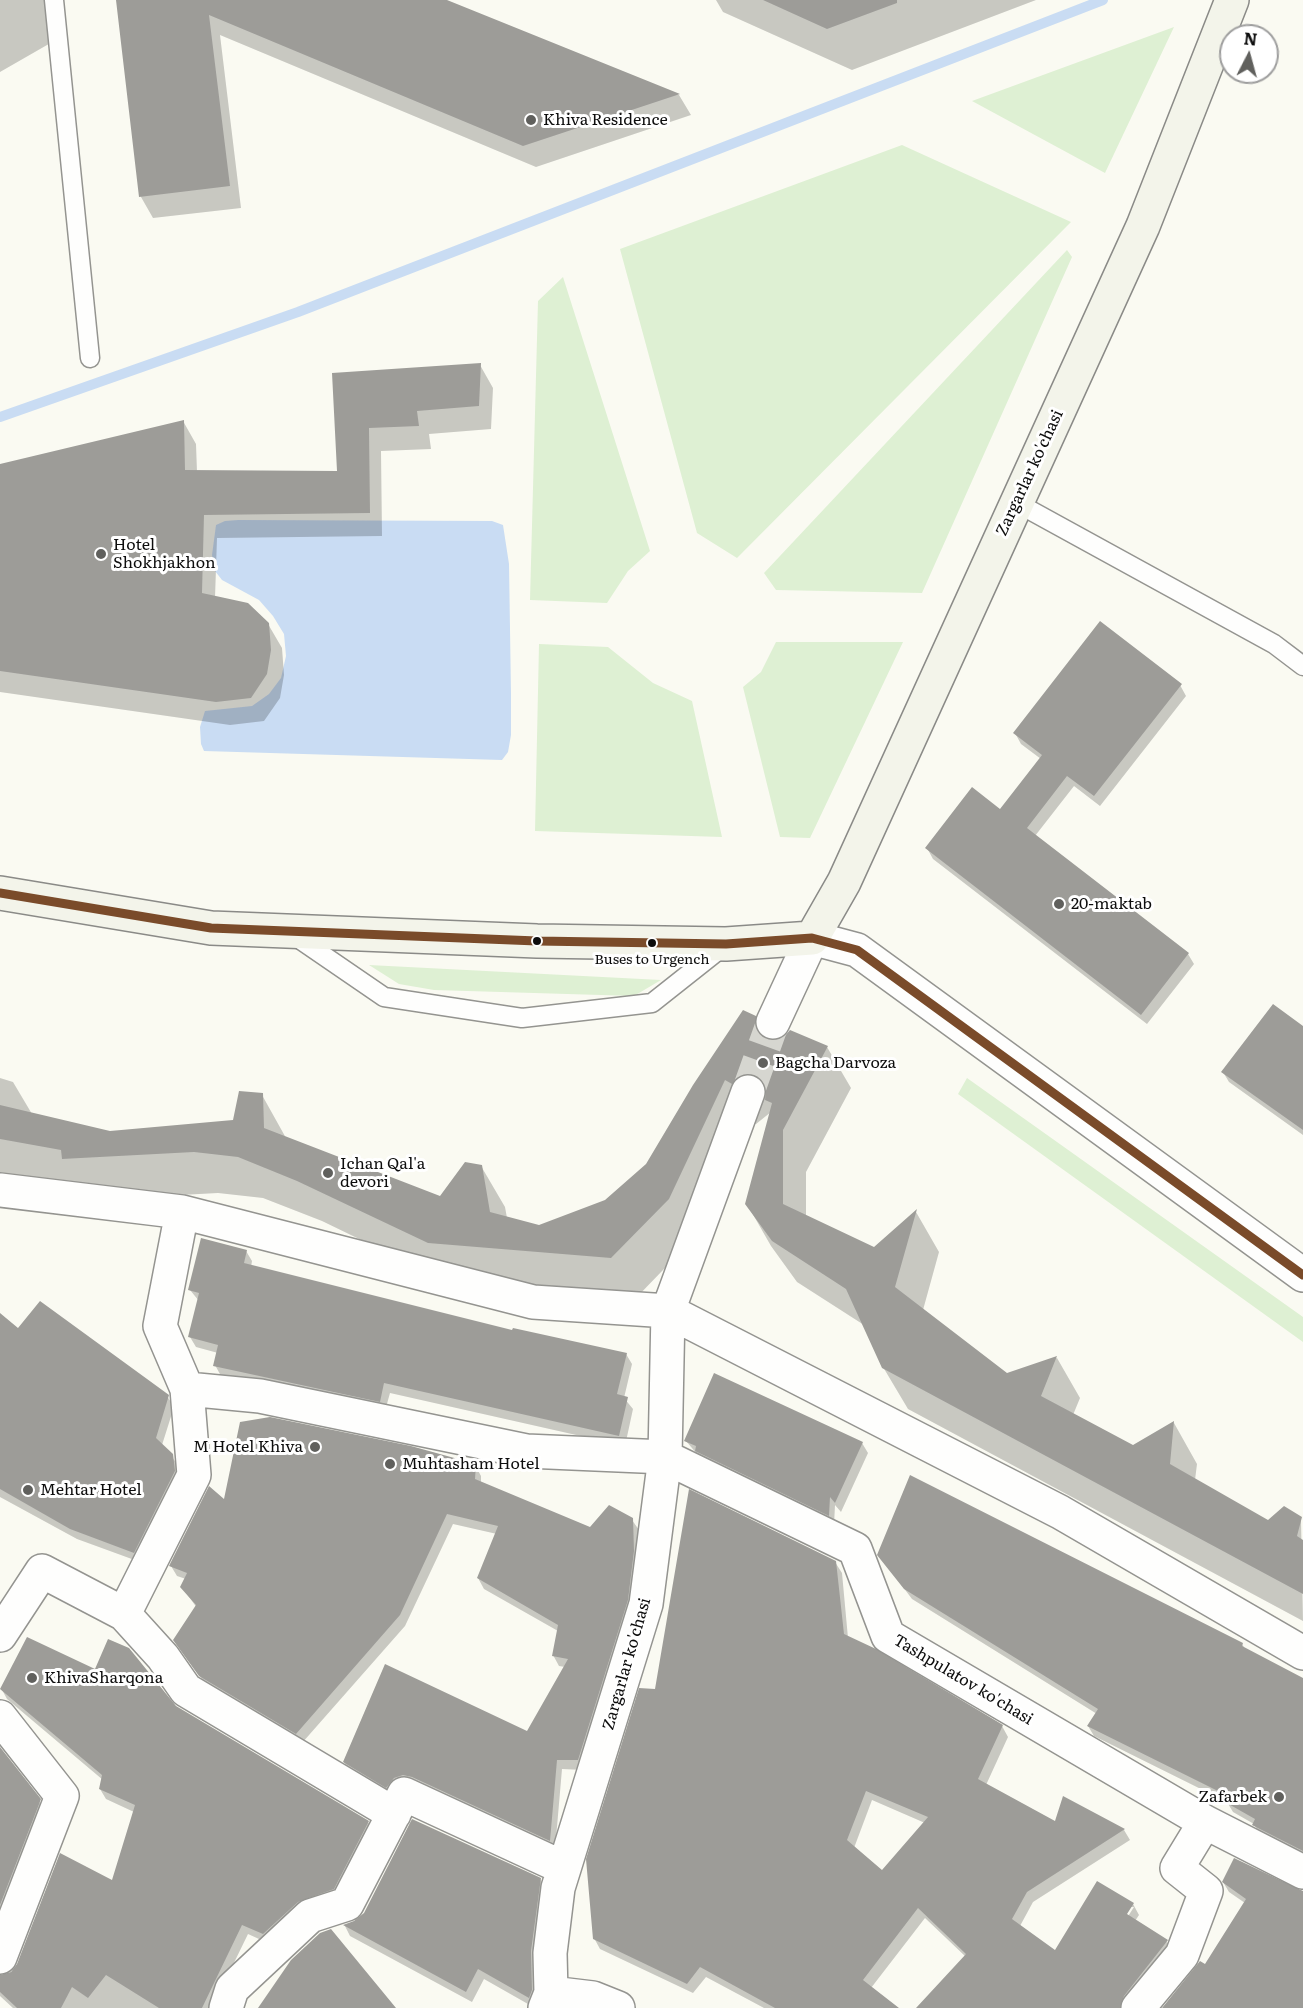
<!DOCTYPE html>
<html>
<head>
<meta charset="utf-8">
<style>
  body { margin:0 }
  #map { position:relative; width:1303px; height:2008px; overflow:hidden; background:#fafaf2; font-family:Literata,serif }
  canvas { display:block }
  .north { position:absolute; left:1219px; top:24px; width:60px; height:60px; box-sizing:border-box; background:#fff; border:2px solid #9e9e9e; border-radius:50%; rotate:6deg; font-size:16px; font-weight:700; line-height:24px; text-align:center; color:#0d0d0d }
  .north::after { content:''; display:block; margin:auto; width:21px; height:27px; background:#60605d; clip-path:polygon(50% 0,100% 100%,50% 72%,0 100%) }
</style>
</head>
<body>
<div id="map">
<canvas width="1303" height="2008"></canvas>
<div class="north">N</div>
</div>
<script>
const ctx = document.querySelector('canvas').getContext('2d');
ctx.lineJoin = 'round';
function fill(path, color) { ctx.fillStyle = color; ctx.fill(path, 'evenodd'); }
const poly = rows => new Path2D(rows.map(r => 'M' + r).join(''));
function stroke(path, color, width, dash) { ctx.strokeStyle = color; ctx.lineWidth = width; ctx.lineCap = dash ? 'butt' : 'round'; ctx.setLineDash(dash || []); ctx.stroke(path); }
function label(font, color, halo, rows, align = 'center') {
  ctx.font = font + ' Literata,serif'; ctx.lineWidth = 6; ctx.setLineDash([]); ctx.textBaseline = 'middle'; ctx.strokeStyle = halo; ctx.fillStyle = color; for (const [text, x, y, turn = 0] of rows) {
    ctx.save(); ctx.translate(x, y); ctx.rotate((+turn || 0) * Math.PI / 180); ctx.textAlign = isNaN(turn) ? turn : align; if (halo) ctx.strokeText(text, 0, 0); ctx.fillText(text, 0, 0); ctx.restore();
  }
}
const green = poly([
  [1174,27,1105,173,972,101],
  [902,145,1071,222,737,558,697,533,620,249],
  [1067,250,1072,257,922,593,776,590,764,573],
  [563,277,650,551,628,571,607,603,530,600,538,301],
  [776,642,903,642,810,838,780,837,743,687,761,672],
  [539,644,608,647,653,683,692,701,722,837,535,831],
  [369,965,661,980,634,996,434,990,399,984],
  [967,1078,1303,1317,1303,1342,958,1094]
]);
const water = poly([
  [238,520,492,521,503,525,509,564,511,694,511,735,508,752,502,760,204,751,201,744,200,727,205,711,252,706,269,694,281,678,286,656,284,634,273,616,259,600,222,580,215,571,212,555,216,525,225,521]
]);
const shadow = poly([
  [0,0,53,0,66,23,61,28,61,37,0,72],
  [117,0,443,0,679,95,691,115,536,167,220,35,241,208,153,218,141,197],
  [716,0,1036,0,852,70,723,12],
  [480,365,493,388,491,429,429,434,431,449,381,451,382,536,217,538,215,598,268,624,282,648,284,675,280,698,264,721,230,725,0,692,0,466,183,421,196,444,197,472,338,473,334,374],
  [1180,685,1186,696,1100,806,1074,786,1035,836,1188,954,1194,964,1147,1024,933,859,927,848,1000,811,1041,759,1021,744,1015,733],
  [755,1017,769,1041,827,1047,851,1088,806,1172,806,1217,874,1249,916,1212,939,1252,923,1310,1007,1374,1057,1358,1080,1398,1073,1415,1133,1447,1174,1423,1197,1464,1195,1480,1268,1522,1301,1519,1303,1621,908,1409,883,1367,864,1325,797,1282,771,1246,747,1204,771,1112,756,1124,748,1121,692,1240,635,1299,452,1284,322,1221,263,1198,218,1193,87,1200,0,1174,0,1078,13,1082,32,1114,110,1133,234,1121,262,1095,286,1138,441,1198,481,1166,505,1207,507,1218,539,1226,606,1202,647,1165],
  [1303,1028,1303,1135,1229,1082,1223,1072],
  [246,1251,252,1261,251,1267,513,1332,626,1354,632,1364,624,1398,633,1409,625,1446,390,1393,385,1411,221,1376,215,1365,218,1353,196,1347,190,1337,199,1301,190,1290],
  [0,1315,18,1330,167,1396,174,1407,162,1445,179,1466,180,1482,140,1562,77,1539,0,1497],
  [686,1441,862,1443,868,1453,841,1512,835,1505,834,1525,703,1461],
  [475,1465,481,1476,481,1483,591,1528,632,1520,639,1530,639,1562,633,1611,584,1770,562,1769,555,1850,393,1797,350,1772,344,1762,527,1733,565,1667,559,1666,553,1655,558,1631,484,1589,478,1578,497,1534,453,1524,405,1626,302,1743,207,1686,181,1650,197,1608,182,1587,186,1579,177,1576,171,1566,225,1502],
  [879,1555,1242,1644,1245,1649,1303,1679,1303,1857,1260,1835,1254,1824,1233,1812,1227,1802,1094,1736,1088,1726,1097,1714,912,1599],
  [835,1562,842,1573,848,1638,1002,1726,1008,1737,986,1785,1056,1823,1064,1799,1124,1830,1130,1840,1033,1902,1020,1926,1056,1952,1098,1883,1133,1904,1139,1915,1135,1921,1166,1941,1172,1951,1130,2008,918,2008,966,1957,925,1918,871,1988,896,2008,764,2008,706,1977,693,1993,600,1949,594,1938,656,1691],
  [872,1800,925,1823,882,1872,854,1848],
  [1130,1907,1134,1907,1125,1921,1122,1920],
  [1,1688,175,1707,368,1822,374,1832,339,1899,270,1944,248,1934,212,2008,13,2008,0,1996,0,1976,13,1972,113,1883,134,1812,106,1799,100,1789,103,1780,7,1699],
  [0,1750,46,1811,0,1929],
  [540,1879,546,1890,535,2008,484,1979,472,2002,350,1936,345,1926],
  [1223,1882,1303,1892,1303,2008,1172,2008,1208,1963,1245,1903,1229,1892]
]);
const stream = poly([
  [0,417,298,312,1103,0]
]);
const building = poly([
  [116,0,447,0,680,94,523,146,209,15,230,186,139,197],
  [763,0,897,0,897,3,827,29],
  [481,363,479,406,417,411,419,426,369,428,370,513,204,515,202,593,248,603,269,623,271,650,267,674,251,698,216,702,0,671,0,464,184,420,185,470,337,471,332,373],
  [1100,621,1182,684,1094,796,1067,776,1027,828,1189,953,1141,1015,925,848,972,787,1000,809,1042,755,1013,733],
  [1273,1004,1303,1026,1303,1130,1221,1072],
  [743,1010,756,1016,757,1032,766,1039,774,1041,783,1038,790,1030,828,1046,783,1130,783,1204,874,1247,917,1209,895,1287,1007,1373,1057,1356,1041,1396,1133,1445,1174,1421,1170,1464,1268,1520,1284,1506,1302,1517,1297,1536,1303,1540,1303,1594,882,1368,846,1289,772,1241,745,1204,772,1103,765,1100,766,1089,763,1080,754,1074,744,1074,732,1084,725,1080,669,1199,611,1258,428,1243,297,1181,238,1157,194,1152,62,1159,61,1150,0,1139,0,1105,110,1131,233,1120,239,1091,263,1093,264,1128,440,1196,465,1162,482,1165,490,1212,539,1225,605,1200,646,1164,693,1085],
  [201,1238,247,1250,244,1263,512,1330,513,1328,627,1353,617,1394,628,1397,619,1436,384,1383,380,1402,213,1366,218,1345,188,1337,199,1293,188,1290],
  [40,1301,169,1395,156,1438,173,1454,175,1471,134,1553,70,1529,0,1489,0,1313,18,1328],
  [714,1373,863,1442,835,1503,830,1497,829,1516,695,1451,696,1446,684,1441],
  [270,1417,411,1446,476,1464,475,1479,590,1527,609,1505,633,1518,634,1551,628,1600,578,1760,557,1760,550,1841,412,1777,403,1775,394,1778,386,1788,343,1762,385,1664,527,1731,568,1659,552,1656,558,1625,477,1578,498,1526,447,1514,400,1615,296,1734,199,1676,173,1640,196,1605,180,1587,187,1573,169,1566,209,1486,224,1499,240,1422],
  [910,1475,1243,1643,1242,1646,1303,1678,1303,1851,1252,1825,1255,1819,1225,1802,1228,1796,1087,1726,1098,1709,904,1589,877,1555],
  [689,1489,836,1561,844,1634,876,1649,1003,1725,978,1779,1055,1821,1063,1796,1125,1829,1027,1892,1012,1919,1055,1950,1097,1881,1134,1903,1127,1914,1168,1940,1124,1996,1120,2008,916,2008,966,1954,918,1908,863,1980,899,2008,775,2008,700,1967,687,1984,593,1939,586,1859,639,1688,655,1689],
  [866,1791,928,1817,882,1870,847,1840],
  [27,1637,95,1669,108,1639,129,1648,176,1706,369,1821,334,1889,298,1902,263,1934,242,1925,202,2008,159,2008,106,1975,88,1998,72,1987,61,2008,17,2008,0,1992,0,1975,11,1972,17,1964,60,1853,112,1880,135,1805,99,1789,102,1775,0,1689],
  [0,1747,41,1799,0,1905],
  [412,1819,541,1878,531,1951,532,1990,529,1998,478,1969,466,1992,343,1925,354,1921,364,1913],
  [1234,1858,1303,1891,1303,2008,1162,2008,1200,1961,1205,1964,1246,1899,1222,1882],
  [331,1929,396,2008,258,2008,291,1960,320,1933]
]);
const streetTunnel = poly([
  [748,1092,773,1022]
]);
const lane = poly([
  [54,0,90,358],
  [1017,503,1274,644,1303,666],
  [295,936,384,997,522,1018,652,1003,724,946]
]);
const street = poly([
  [773,1022,812,938,857,950,1303,1275],
  [0,1190,182,1212,533,1302,668,1311,1060,1512,1303,1653],
  [187,1389,260,1396,526,1451,665,1457,855,1549,888,1636,1205,1822,1303,1872],
  [124,1614,194,1475,187,1389,160,1326,182,1212],
  [0,1635,42,1571,124,1614,163,1657,186,1690,394,1814],
  [0,1717,62,1796,0,1957],
  [551,1993,593,1998,618,2008],
  [226,2008,232,1989,310,1916,347,1904,404,1794,564,1868],
  [545,2008,551,1993,550,1953,558,1888,646,1604,665,1457,668,1311,748,1092],
  [1138,2008,1182,1955,1206,1891,1177,1868,1205,1822]
]);
const secondary = poly([
  [0,893,211,928,537,941,726,944,812,938,844,882,1143,226,1232,0]
]);
const bus1 = poly([
  [0,893,211,928,537,941,726,944,812,938,857,950,1303,1275]
]);
const markers = [
  [531,120,6,"#60605d"],
  [101,554,6,"#60605d"],
  [1059,904,6,"#60605d"],
  [537,941,5,"#0d0d0d"],
  [652,943,5,"#0d0d0d"],
  [763,1063,6,"#60605d"],
  [328,1173,6,"#60605d"],
  [315,1447,6,"#60605d"],
  [390,1464,6,"#60605d"],
  [28,1490,6,"#60605d"],
  [32,1678,6,"#60605d"],
  [1279,1797,6,"#60605d"]
];
const busNames = [
  ["Buses to Urgench",652,960]
];
const poiNames = [
  ["Khiva Residence",543,120],
  ["Hotel",113,545],
  ["Shokhjakhon",113,563],
  ["20-maktab",1071,904],
  ["Bagcha Darvoza",775,1063],
  ["Ichan Qal'a",340,1164],
  ["devori",340,1182],
  ["M Hotel Khiva",303,1447,"right"],
  ["Muhtasham Hotel",402,1464],
  ["Mehtar Hotel",40,1490],
  ["KhivaSharqona",44,1678],
  ["Zafarbek",1267,1797,"right"]
];
const streetNames = [
  ["Zargarlar ko'chasi",1030,473,-65],
  ["Zargarlar ko'chasi",627,1664,-74],
  ["Tashpulatov ko'chasi",963,1680,31]
];
fill(green, '#def0d3');
fill(water, '#c9dcf3');
fill(shadow, '#0003');
stroke(stream, '#c9dcf3', 10);
fill(building, '#9d9c98');
stroke(streetTunnel, '#d6d6d0', 33, [33, 16]);
stroke(lane, '#949490', 21);
stroke(street, '#949490', 36);
stroke(secondary, '#8a8a87', 36);
stroke(lane, '#fefefd', 18);
stroke(street, '#fefefd', 33);
stroke(secondary, '#f3f4ea', 33);
stroke(bus1, '#7a4b2a', 9);
for (const [x, y, r, color] of markers) { const dot = new Path2D(); dot.arc(x, y, r, 0, 2 * Math.PI); ctx.fillStyle = color; ctx.fill(dot); stroke(dot, '#fff', 2); }
label('14px', '#0d0d0d', '#fff', busNames);
label('16px', '#0d0d0d', '#fff', poiNames, 'left');
label('16px', '#0d0d0d', '#fff', streetNames);
</script>
</body>
</html>
